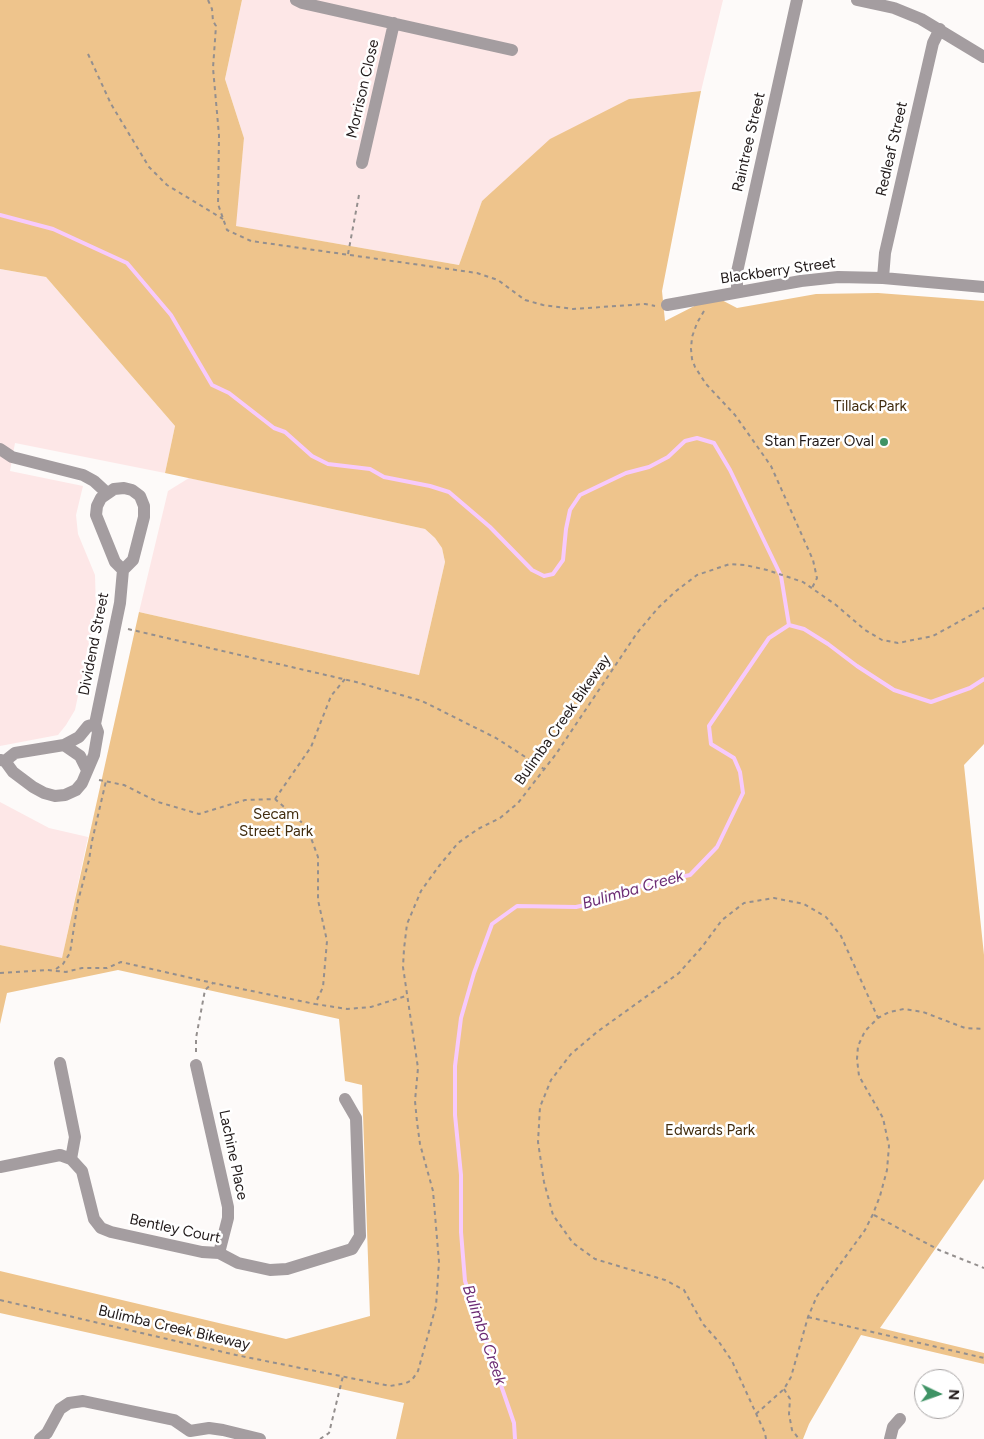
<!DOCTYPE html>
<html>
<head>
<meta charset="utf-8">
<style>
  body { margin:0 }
  #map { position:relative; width:984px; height:1439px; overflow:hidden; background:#fdfaf9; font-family:Figtree,sans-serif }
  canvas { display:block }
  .north { position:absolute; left:914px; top:1369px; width:50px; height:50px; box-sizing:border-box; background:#fff; border:1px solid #a7a4a4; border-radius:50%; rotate:93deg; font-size:14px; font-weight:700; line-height:20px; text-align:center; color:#221b1b }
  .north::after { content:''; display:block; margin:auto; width:18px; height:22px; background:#3f9365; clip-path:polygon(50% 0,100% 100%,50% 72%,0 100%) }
</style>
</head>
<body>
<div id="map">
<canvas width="984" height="1439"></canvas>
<div class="north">N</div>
</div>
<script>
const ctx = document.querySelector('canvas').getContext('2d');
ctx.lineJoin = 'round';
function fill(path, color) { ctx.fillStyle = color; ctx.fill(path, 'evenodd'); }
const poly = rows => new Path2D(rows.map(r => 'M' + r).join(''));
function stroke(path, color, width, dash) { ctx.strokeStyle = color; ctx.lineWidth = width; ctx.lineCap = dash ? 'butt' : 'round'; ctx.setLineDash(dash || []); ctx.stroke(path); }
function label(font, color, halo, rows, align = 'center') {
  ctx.font = font + ' Figtree,sans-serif'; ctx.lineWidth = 5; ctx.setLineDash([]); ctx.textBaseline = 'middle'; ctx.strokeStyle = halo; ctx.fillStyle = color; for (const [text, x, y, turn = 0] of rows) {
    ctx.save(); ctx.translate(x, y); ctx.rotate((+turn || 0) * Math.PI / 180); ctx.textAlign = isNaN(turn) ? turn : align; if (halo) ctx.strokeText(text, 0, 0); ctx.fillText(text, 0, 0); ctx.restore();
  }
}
const built = poly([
  [242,0,723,0,701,91,629,99,482,201,459,265,235,226,244,138,225,79],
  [0,269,46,277,175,426,165,473,15,443,10,471,83,486,76,515,78,534,95,575,96,610,75,710,66,725,58,735,0,746],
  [189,478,425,529,435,538,442,548,445,562,419,675,139,612,168,491],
  [0,802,49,828,88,837,62,959,0,945]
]);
const green = poly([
  [0,0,242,0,225,79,244,138,236,226,459,265,482,201,550,139,629,99,701,91,662,291,665,321,714,296,737,308,816,294,878,293,984,301,984,744,964,765,984,955,984,1179,880,1328,984,1353,984,1364,861,1335,809,1424,803,1439,396,1439,404,1403,0,1313,0,1271,286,1339,370,1316,362,1085,345,1081,339,1019,118,970,7,993,0,1024,0,945,62,958,139,612,419,675,445,562,442,548,435,538,425,529,165,473,175,426,46,277,0,269]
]);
const stream = poly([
  [0,215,53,229,127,263,171,315,212,385,229,393,274,428,285,432,312,456,328,464,370,469,384,477,430,486,449,492,490,527,532,570,544,576,553,574,563,560,566,529,570,510,580,495,626,473,649,467,668,457,685,441,697,438,714,443,730,470,781,576,789,625],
  [515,1439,514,1423,465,1281,461,1232,461,1175,455,1115,455,1066,461,1018,474,973,492,924,517,906,576,907,609,900,643,885,690,875,717,847,743,793,740,772,734,758,711,744,709,726,769,638,789,625,804,629,828,644,857,666,894,690,931,702,970,688,984,679]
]);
const path = poly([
  [208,0,212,9,213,21,216,26,213,68,219,135,218,204,227,230,251,241,477,273,498,280,525,300,543,305,573,309,645,304,655,306],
  [88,54,111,104,149,167,167,185,223,219],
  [348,254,359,195],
  [704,311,697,323,692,337,691,349,692,359,695,367,706,384,735,415,771,466,813,560,817,578,812,588],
  [128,629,356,682,422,701,496,738,544,769],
  [99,780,124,785,158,802,199,814,245,800,275,799,307,827,318,857,318,900,327,941,323,987,315,1004,347,1009,371,1007,406,996],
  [275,799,311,747,331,696,345,679],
  [56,969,63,964,70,953,78,901,89,860,92,841,106,781],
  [0,973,47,970,66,972,82,968,107,968,121,962,213,983],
  [196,1052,196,1038,205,990,213,983,315,1004],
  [874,1215,939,1250,984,1268],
  [0,1300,236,1355,390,1386,406,1383,412,1380,418,1371,436,1306,439,1262,433,1191,420,1144,417,1122,415,1101,418,1068,403,967,404,949,407,924,421,891,439,866,458,843,478,829,500,818,518,803,556,754,637,633,658,608,676,591,697,575,730,564,745,565,767,570,803,582,836,605,865,630,882,640,898,643,933,636,984,608],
  [808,1317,984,1358],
  [784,1389,790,1399,789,1414,792,1430,799,1439],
  [756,1414,784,1389,791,1377,808,1317,817,1296,865,1230,873,1214,880,1196,887,1170,889,1146,883,1118,859,1076,857,1059,858,1046,865,1031,878,1018,889,1012,904,1009,923,1012,965,1028,984,1029],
  [320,1439,329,1433,343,1376],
  [766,1439,765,1433,732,1361,719,1342,703,1324,684,1290,665,1280,595,1259,573,1243,553,1215,544,1182,538,1142,540,1107,551,1080,571,1054,597,1032,679,973,702,947,722,920,744,903,774,898,804,904,826,917,841,936,878,1018]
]);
const minor = poly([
  [296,0,302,3,512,50],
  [857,0,894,8,921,19,984,57],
  [362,163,394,23],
  [883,278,885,253,933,43,940,29],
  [737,292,737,272,797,0],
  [667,305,801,281,838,277,883,278,984,287],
  [0,449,12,457,83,475,94,481,107,493],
  [64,745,80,756,87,770],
  [0,760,5,761,13,772,33,787,44,793,55,796,65,795,76,790,82,783,94,755,98,732,95,724,120,603,123,570,133,560,144,517,144,506,140,496,132,490,124,488,114,489,101,498,97,506,96,515,115,562,123,570],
  [5,761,15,753,64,745,79,737,88,726,95,724],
  [60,1063,75,1137,71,1159],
  [196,1065,228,1207,228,1218,219,1253],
  [0,1167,60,1155,71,1159,82,1171,94,1219,101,1228,111,1232,202,1252,219,1253,238,1263,270,1270,287,1269,352,1249,360,1236,356,1118,345,1099],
  [40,1439,47,1433,60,1409,69,1403,83,1401,174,1420,190,1431,209,1428,223,1430,260,1439],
  [890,1439,893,1427,900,1419]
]);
const markers = [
  [884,442,5,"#3f9365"]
];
const streetNames = [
  ["Morrison Close",363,89,-77],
  ["Raintree Street",749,142,-77],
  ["Redleaf Street",892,149,-77],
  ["Blackberry Street",778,271,-8],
  ["Dividend Street",94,644,-79],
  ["Bulimba Creek Bikeway",563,720,-55],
  ["Lachine Place",233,1155,78],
  ["Bentley Court",175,1229,12],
  ["Bulimba Creek Bikeway",174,1328,13]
];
const parkNames = [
  ["Tillack Park",870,407],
  ["Secam",276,815],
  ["Street Park",276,832],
  ["Edwards Park",710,1131]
];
const poiNames = [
  ["Stan Frazer Oval",874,442]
];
const waterNames = [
  ["Bulimba Creek",633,890,-16],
  ["Bulimba Creek",484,1335,71]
];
fill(built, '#fde7e7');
fill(green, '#eec48c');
stroke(stream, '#f7cafc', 4);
stroke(path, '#948f8e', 2, [4, 4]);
stroke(minor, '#a49da0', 12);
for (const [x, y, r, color] of markers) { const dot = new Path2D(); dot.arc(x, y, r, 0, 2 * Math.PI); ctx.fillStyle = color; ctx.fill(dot); stroke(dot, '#fff', 2); }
label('15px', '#221b1b', '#fff', streetNames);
label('15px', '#422d0f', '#fff', parkNames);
label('15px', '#221b1b', '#fff', poiNames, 'right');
label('italic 16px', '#6c2c74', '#fff', waterNames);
</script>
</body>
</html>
